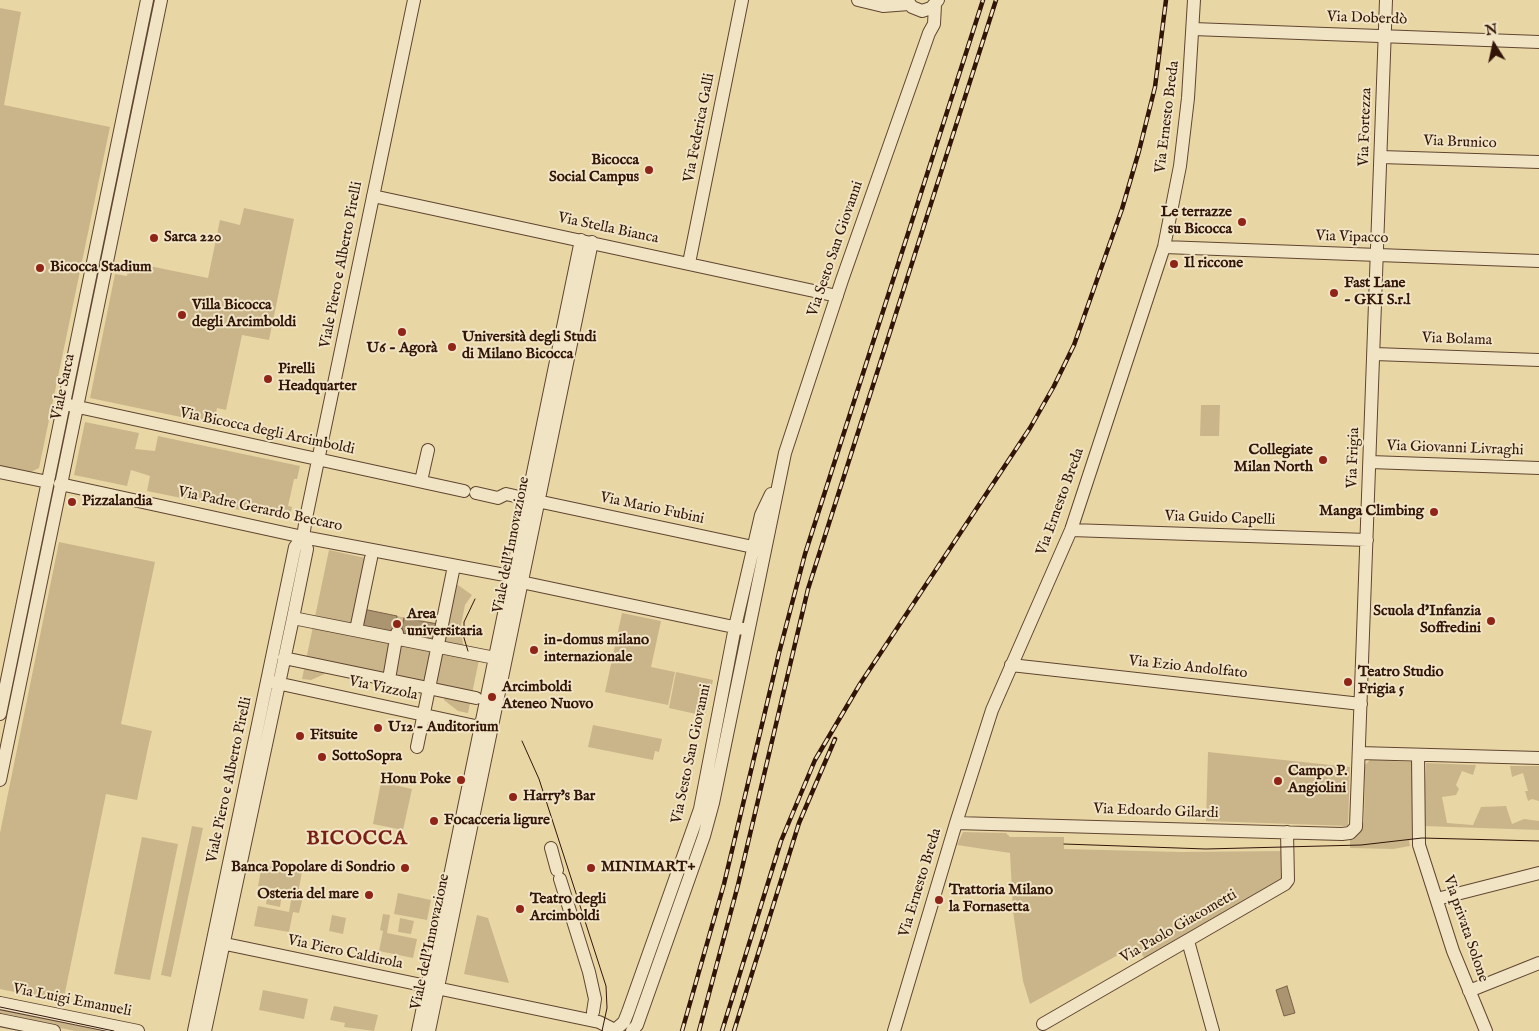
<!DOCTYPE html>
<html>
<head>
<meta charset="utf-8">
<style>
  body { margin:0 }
  #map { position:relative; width:1539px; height:1031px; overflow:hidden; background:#e9d6a5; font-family:"IM FELL English",serif }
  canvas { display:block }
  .north { position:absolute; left:1469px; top:20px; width:50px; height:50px; -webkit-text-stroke:4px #f1e4c4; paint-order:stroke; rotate:350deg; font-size:14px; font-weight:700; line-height:20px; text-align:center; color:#321509 }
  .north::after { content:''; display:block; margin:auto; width:18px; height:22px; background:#321509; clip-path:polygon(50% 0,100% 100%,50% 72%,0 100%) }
</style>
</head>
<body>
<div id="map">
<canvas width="1539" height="1031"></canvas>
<div class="north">N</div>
</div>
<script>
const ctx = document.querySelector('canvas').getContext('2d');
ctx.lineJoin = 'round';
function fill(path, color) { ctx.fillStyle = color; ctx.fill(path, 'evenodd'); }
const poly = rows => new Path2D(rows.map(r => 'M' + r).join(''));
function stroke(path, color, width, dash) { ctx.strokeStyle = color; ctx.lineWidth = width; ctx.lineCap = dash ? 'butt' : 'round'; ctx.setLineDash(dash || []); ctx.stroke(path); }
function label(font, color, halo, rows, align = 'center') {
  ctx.font = font + ' "IM FELL English",serif'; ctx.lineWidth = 4; ctx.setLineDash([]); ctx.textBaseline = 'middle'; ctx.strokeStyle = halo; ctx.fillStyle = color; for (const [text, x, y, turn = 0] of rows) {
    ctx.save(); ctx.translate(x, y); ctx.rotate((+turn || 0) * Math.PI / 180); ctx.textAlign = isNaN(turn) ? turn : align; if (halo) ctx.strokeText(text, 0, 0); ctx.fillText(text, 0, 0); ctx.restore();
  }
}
const green = poly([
  [0,8,21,12,4,105,110,127,39,468,31,472,0,466],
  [244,208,294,219,269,340,242,335,226,410,217,408,214,424,90,398,115,274,127,276,130,262,208,278,220,220,240,225],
  [1201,405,1220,405,1219,436,1200,436],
  [85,422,139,433,135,449,155,451,158,436,300,466,297,479,294,479,288,506,292,507,289,520,147,491,150,476,131,470,127,486,74,475],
  [59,542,155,562,121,724,152,731,149,743,137,800,106,794,63,1002,0,989,0,833],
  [329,550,370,559,361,609,442,625,451,580,472,595,465,605,460,630,465,652,480,655,468,713,458,711,444,700,446,692,329,672,311,680,302,679],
  [622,613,661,621,651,667,675,672,668,705,605,692],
  [676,672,713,680,705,716,669,708],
  [593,725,662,739,659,752,655,751,653,760,588,747],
  [1208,752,1350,767,1348,826,1206,821],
  [1370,760,1412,762,1413,827,1412,839,1409,841,1410,846,1393,849,1350,848,1350,837,1362,826,1364,821,1365,765],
  [1426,763,1476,765,1473,775,1462,771,1456,785,1459,789,1456,795,1442,797,1447,823,1473,825,1481,807,1506,806,1512,824,1524,819,1539,821,1539,830,1423,826],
  [1510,766,1539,766,1539,801,1532,799,1528,801,1525,791,1528,791,1523,773,1512,777],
  [381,782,412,789,403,830,373,824],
  [192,826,203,828,171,977,161,975],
  [963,832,1006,833,1010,837,1064,837,1064,849,1181,852,1283,851,1285,874,1279,883,1145,959,1136,945,1030,1004,1023,981,1013,911,1010,853,957,845],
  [142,837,178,844,150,980,114,974],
  [262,865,302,872,298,893,258,886],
  [268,891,282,894,280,907,266,904],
  [398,893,431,900,427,920,394,914],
  [292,895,303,897,299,913,293,912,289,932,254,926,258,906,289,912],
  [383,914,390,915,387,933,417,939,413,958,379,951,383,931,380,930],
  [332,915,346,918,343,934,329,931],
  [477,915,488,918,509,983,464,974],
  [400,918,414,921,411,934,398,932],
  [263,990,308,999,304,1019,259,1010],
  [0,1005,127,1031,75,1031,0,1015],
  [334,1006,378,1015,374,1031,344,1027,345,1023,330,1020]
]);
const water = poly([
  [363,609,397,616,394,636,359,629,363,609],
  [404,618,438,624,434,644,400,637,404,618],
  [1287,986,1295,1013,1284,1016,1276,990,1287,986]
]);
const minor = poly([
  [858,0,883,6,909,4],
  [907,0,912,7,922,11,931,8,938,0],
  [1193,29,1539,42],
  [1381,157,1539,162],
  [373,196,837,296],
  [1164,247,1539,261],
  [689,263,742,0],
  [1375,354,1539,360],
  [69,405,464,491],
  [1370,462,1539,468],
  [0,472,48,482],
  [421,481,428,450],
  [60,484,303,537,510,576,521,582,748,630],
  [476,493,498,498,506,494,537,501,753,547,760,551],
  [1071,530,1367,540],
  [293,618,495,658],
  [356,630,371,558],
  [284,658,476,698],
  [1011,665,1361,704],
  [389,679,397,633],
  [272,682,489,729],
  [0,714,147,0],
  [417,747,454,566],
  [1359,753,1539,758],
  [1418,755,1419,845,1453,951,1486,1031],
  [0,780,161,0],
  [956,823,1342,834,1350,833,1356,827,1386,0],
  [551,848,557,870],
  [560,879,589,972,595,999,593,1012],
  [1437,899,1539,873],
  [1188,941,1213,1031],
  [216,942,599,1022,615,1030],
  [1469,991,1539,963],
  [0,1003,138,1031],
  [0,1020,54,1031],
  [1043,1024,1285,884,1288,880,1287,832],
  [615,1030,624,1022,628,1012,700,809,735,627,761,515,771,494],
  [194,1031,295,547,303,537],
  [205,1031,293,618,307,549,303,537,306,518,414,0],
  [418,1031,581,240],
  [429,1031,592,242],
  [632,1031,637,1025,704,836,713,803,785,453,842,280,929,33,934,24,935,5],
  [894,1031,956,823,992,710,1071,530,1164,247,1180,166,1188,98,1194,0]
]);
const tram = poly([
  [468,651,464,638,464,622,475,599],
  [522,741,539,779,606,986,607,1008,602,1031],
  [1064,844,1206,849,1361,845,1422,838,1539,841],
  [0,1007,114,1031]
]);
const rail = poly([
  [682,1031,724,884,779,653,805,554,983,0],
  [699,1031,738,885,808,589,996,0],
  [722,1031,781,841,815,760,860,684,1030,428,1054,386,1074,345,1122,209,1139,151,1155,87,1166,0],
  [734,1031,799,823,835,739]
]);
const markers = [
  [649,170,5,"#8f2418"],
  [1242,222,5,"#8f2418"],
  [154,238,5,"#8f2418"],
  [1174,264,5,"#8f2418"],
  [40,268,5,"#8f2418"],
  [1334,293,5,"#8f2418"],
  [182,315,5,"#8f2418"],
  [402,332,5,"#8f2418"],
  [452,347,5,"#8f2418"],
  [268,379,5,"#8f2418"],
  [1323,460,5,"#8f2418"],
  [72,502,5,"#8f2418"],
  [1434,512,5,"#8f2418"],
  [1491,621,5,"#8f2418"],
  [397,624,5,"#8f2418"],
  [534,650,5,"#8f2418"],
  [1348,682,5,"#8f2418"],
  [492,697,5,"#8f2418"],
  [378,728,5,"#8f2418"],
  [300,736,5,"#8f2418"],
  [322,757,5,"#8f2418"],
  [461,780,5,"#8f2418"],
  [1278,781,5,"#8f2418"],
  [513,797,5,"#8f2418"],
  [434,821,5,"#8f2418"],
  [405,868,5,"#8f2418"],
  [591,868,5,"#8f2418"],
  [369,895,5,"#8f2418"],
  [939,900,5,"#8f2418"],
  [520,909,5,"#8f2418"]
];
const streetNames = [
  ["Via Doberdò",1367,19,2],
  ["Via Ernesto Breda",1168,117,-83],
  ["Via Fortezza",1366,127,-88],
  ["Via Federica Galli",700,128,-79],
  ["Via Brunico",1460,143,2],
  ["Via Stella Bianca",608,229,12],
  ["Via Vipacco",1352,238,2],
  ["Via Sesto San Giovanni",836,249,-71],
  ["Viale Piero e Alberto Pirelli",342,265,-79],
  ["Via Bolama",1457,340,2],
  ["Viale Sarca",64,387,-78],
  ["Via Bicocca degli Arcimboldi",267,432,12],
  ["Via Giovanni Livraghi",1455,449,2],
  ["Via Frigia",1354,458,-88],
  ["Via Ernesto Breda",1061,502,-70],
  ["Via Mario Fubini",652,509,12],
  ["Via Padre Gerardo Beccaro",260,510,12],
  ["Via Guido Capelli",1220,519,2],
  ["Viale dell'Innovazione",512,545,-79],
  ["Via Ezio Andolfato",1188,668,6],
  ["Via Vizzola",383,689,12],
  ["Via Sesto San Giovanni",692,754,-78],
  ["Viale Piero e Alberto Pirelli",230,780,-78],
  ["Via Edoardo Gilardi",1156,812,2],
  ["Via Ernesto Breda",921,883,-73],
  ["Via Paolo Giacometti",1179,927,-30],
  ["Via privata Solone",1465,929,71],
  ["Viale dell'Innovazione",431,942,-78],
  ["Via Piero Caldirola",345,953,12],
  ["Via Luigi Emanueli",72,1001,11]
];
const poiNames = [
  ["Bicocca",639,161,"right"],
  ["Social Campus",639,178,"right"],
  ["Le terrazze",1232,213,"right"],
  ["su Bicocca",1232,230,"right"],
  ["Sarca 220",164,238],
  ["Il riccone",1184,264],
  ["Bicocca Stadium",50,268],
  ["Fast Lane",1344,284],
  ["- GKI S.r.l",1344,301],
  ["Villa Bicocca",192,306],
  ["degli Arcimboldi",192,323],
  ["Università degli Studi",462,338],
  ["di Milano Bicocca",462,355],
  ["U6 - Agorà",402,349,"center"],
  ["Pirelli",278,370],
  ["Headquarter",278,387],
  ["Collegiate",1313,451,"right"],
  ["Milan North",1313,468,"right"],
  ["Pizzalandia",82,502],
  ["Manga Climbing",1424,512,"right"],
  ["Scuola d'Infanzia",1481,612,"right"],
  ["Soffredini",1481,629,"right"],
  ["Area",407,615],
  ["universitaria",407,632],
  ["in-domus milano",544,641],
  ["internazionale",544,658],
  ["Teatro Studio",1358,673],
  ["Frigia 5",1358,690],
  ["Arcimboldi",502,688],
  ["Ateneo Nuovo",502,705],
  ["U12 - Auditorium",388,728],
  ["Fitsuite",310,736],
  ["SottoSopra",332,757],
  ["Campo P.",1288,772],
  ["Angiolini",1288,789],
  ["Honu Poke",451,780,"right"],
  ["Harry's Bar",523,797],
  ["Focacceria ligure",444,821],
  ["Banca Popolare di Sondrio",395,868,"right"],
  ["MINIMART+",601,868],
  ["Trattoria Milano",949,891],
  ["la Fornasetta",949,908],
  ["Osteria del mare",359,895,"right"],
  ["Teatro degli",530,900],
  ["Arcimboldi",530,917]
];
const districtNames = [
  ["BICOCCA",357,840]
];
fill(green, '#cab58a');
fill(water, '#ab9470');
stroke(water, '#7b6147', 1);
stroke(minor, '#604530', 14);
stroke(minor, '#f1e4c4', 12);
stroke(tram, '#321509', 1);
stroke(rail, '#321509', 4.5);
stroke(rail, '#f1e4c4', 2.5, [8]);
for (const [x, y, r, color] of markers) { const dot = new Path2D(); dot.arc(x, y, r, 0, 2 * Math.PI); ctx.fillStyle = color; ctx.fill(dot); stroke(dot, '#f1e4c4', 2); }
label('15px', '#321509', '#f1e4c4', streetNames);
label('bold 15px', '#321509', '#f1e4c4', poiNames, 'left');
ctx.letterSpacing = '1px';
label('bold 20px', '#7a1f14', '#f1e4c4', districtNames);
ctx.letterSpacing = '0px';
</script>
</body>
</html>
